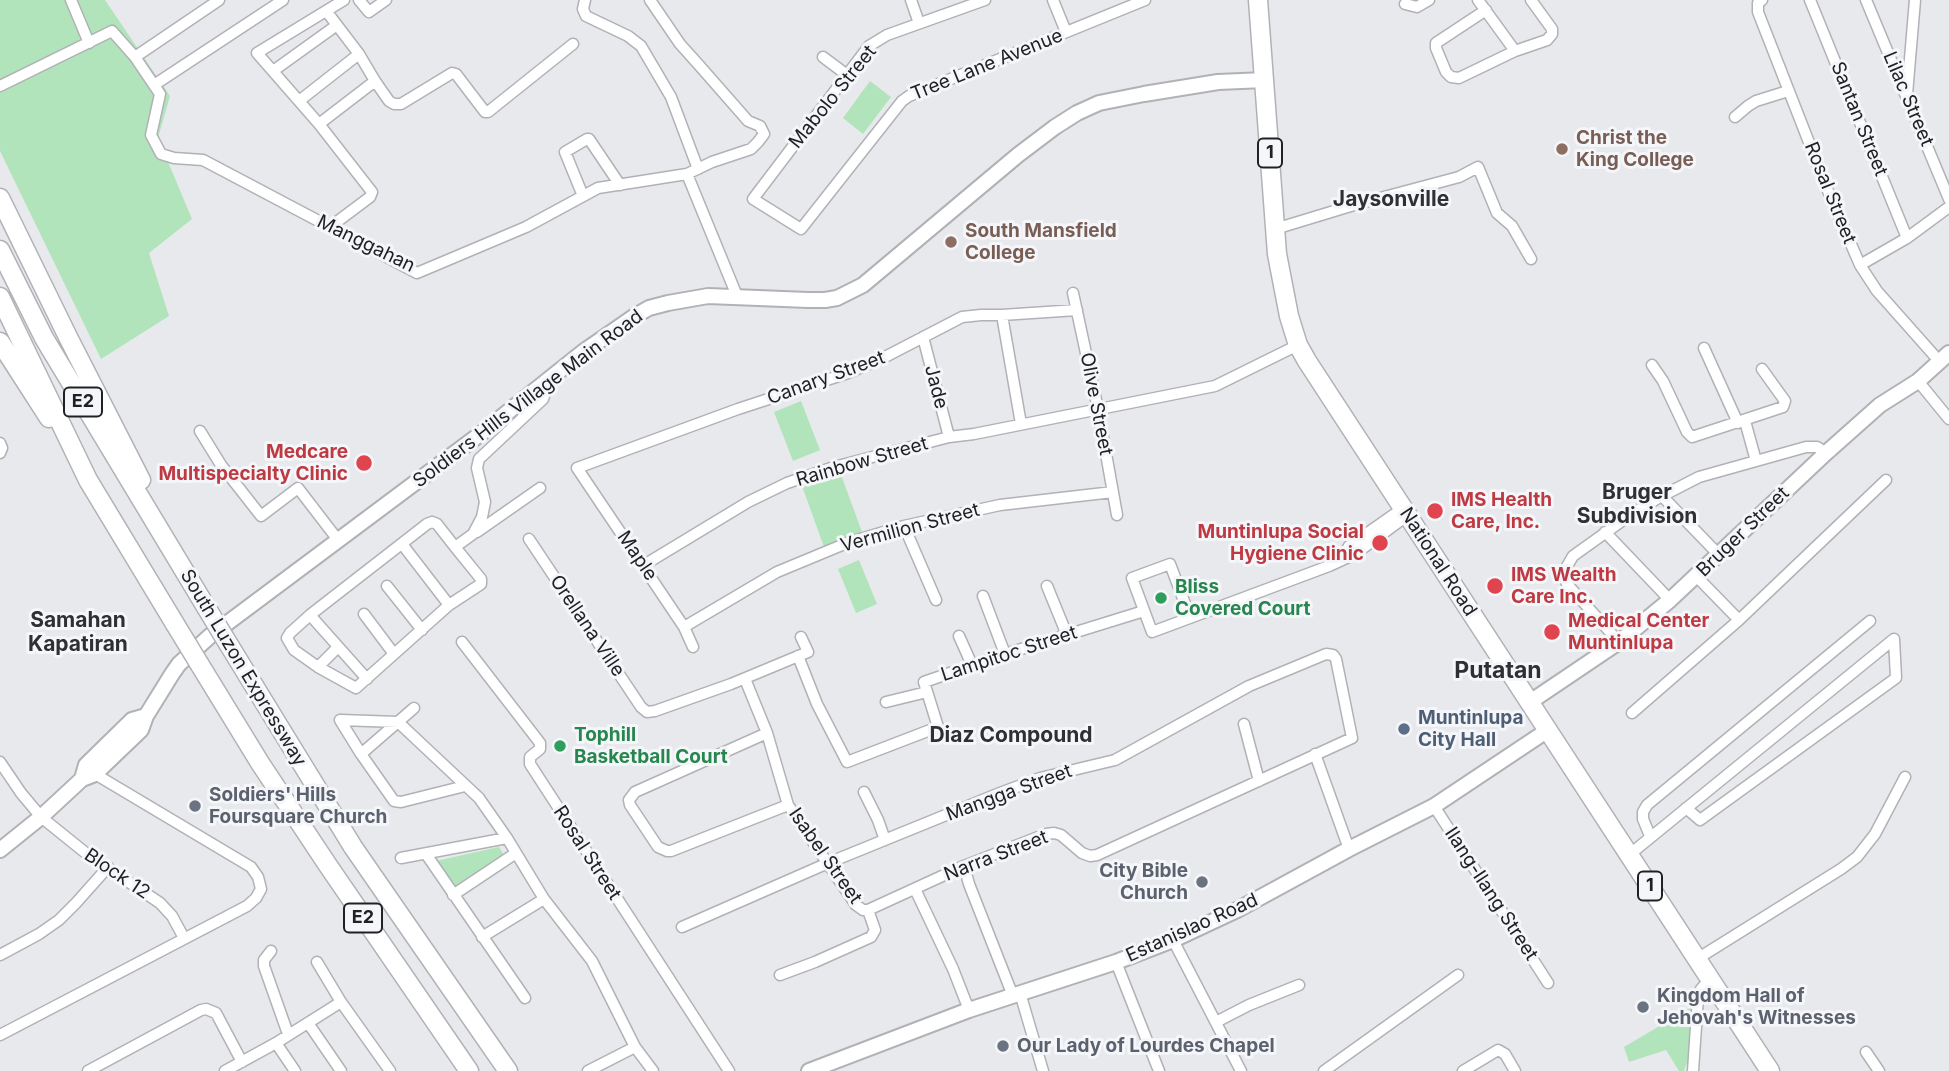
<!DOCTYPE html>
<html>
<head>
<meta charset="utf-8">
<style>
  body { margin:0 }
  canvas { display:block; background:#e7e9ed }
</style>
</head>
<body>
<canvas width="1949" height="1071"></canvas>
<script>
const ctx = document.querySelector('canvas').getContext('2d');
ctx.lineJoin = 'round';
function fill(path, color) { ctx.fillStyle = color; ctx.fill(path, 'evenodd'); }
const poly = rows => new Path2D(rows.map(r => 'M' + r).join(''));
function stroke(path, color, width, dash) { ctx.strokeStyle = color; ctx.lineWidth = width; ctx.lineCap = dash ? 'butt' : 'round'; ctx.setLineDash(dash || []); ctx.stroke(path); }
function label(font, color, halo, rows, align = 'center') {
  ctx.font = font + ' Inter,sans-serif'; ctx.lineWidth = 6; ctx.setLineDash([]); ctx.textBaseline = 'middle'; ctx.strokeStyle = halo; ctx.fillStyle = color; for (const [text, x, y, turn = 0] of rows) {
    ctx.save(); ctx.translate(x, y); ctx.rotate((+turn || 0) * Math.PI / 180); ctx.textAlign = isNaN(turn) ? turn : align; if (halo) ctx.strokeText(text, 0, 0); ctx.fillText(text, 0, 0); ctx.restore();
  }
}
const green = poly([
  [0,0,105,0,170,96,158,138,192,219,149,253,169,316,101,359,0,151],
  [870,81,891,97,863,134,843,118],
  [801,401,820,450,793,461,774,412],
  [840,472,862,532,824,547,802,486],
  [859,560,877,604,856,613,838,569],
  [499,847,504,855,454,889,436,861],
  [1695,1005,1688,1059,1684,1071,1679,1071,1666,1050,1629,1062,1624,1047]
]);
const street = poly([
  [71,0,89,43],
  [359,0,369,12,386,0],
  [585,0,583,9,586,16,628,36,641,46,671,97,698,169],
  [911,0,919,23],
  [985,0,887,35,869,46,753,199,801,229,902,101,909,96,1145,0],
  [1053,0,1066,32],
  [1478,0,1515,51],
  [1762,0,1758,3,1758,12,1828,191,1860,265,1877,291,1940,362],
  [1810,0,1907,238],
  [1866,0,1949,199],
  [1405,4,1417,7,1429,0],
  [1486,10,1436,43,1436,48,1446,72,1451,77,1459,78,1515,51,1547,40,1552,34,1552,29,1531,0],
  [327,12,359,54,375,81,319,124,257,53,344,0],
  [135,57,219,0],
  [823,57,847,75],
  [273,71,337,25],
  [375,81,389,101,394,104,401,104,452,73,456,74,485,112,488,112,573,44],
  [154,85,283,0],
  [0,86,112,31,135,57,160,94,151,135,161,154,174,158,203,160,417,273,526,227,598,188,687,174,712,162,751,149,758,142,764,134,760,126,748,121,698,64,680,44,650,0],
  [1907,94,1915,0],
  [299,101,359,54],
  [1735,117,1748,106,1756,101,1788,91],
  [319,124,372,192,370,197,330,227],
  [687,174,737,296],
  [583,196,565,152,587,139,589,139,620,185],
  [1275,229,1354,205,1459,177,1478,167,1497,213,1512,226,1531,259],
  [1860,265,1907,238,1949,207],
  [1073,293,1098,409,1117,515],
  [1002,315,1021,424],
  [923,337,949,437],
  [1704,348,1738,423],
  [1652,365,1663,381,1687,432,1692,437,1783,407,1785,401,1762,369],
  [1918,381,1949,419],
  [1745,421,1756,461],
  [200,431,221,465,261,516,298,488,338,540],
  [0,443,2,448,0,453],
  [1662,496,1719,555],
  [432,522,437,524,455,547,481,579,481,584,449,605,356,688,318,667,294,650,287,638,290,633,310,615,427,524,432,522],
  [904,526,936,600],
  [477,532,540,488],
  [1605,532,1670,600],
  [529,539,641,707,647,712,655,711,731,684,808,652,801,637],
  [402,544,449,605],
  [455,547,473,534,482,517,485,502,477,468,479,459,543,399,550,379],
  [1342,558,1349,546,1403,508],
  [644,565,748,502,787,483,834,467,949,437,974,434,1215,386,1298,345],
  [1696,576,1739,620],
  [387,586,422,630],
  [1047,586,1067,635],
  [983,596,1005,654],
  [364,614,394,654],
  [310,615,367,679],
  [1190,617,1170,564,1132,578,1152,632,1329,566,1355,554,1408,515],
  [684,627,777,572,847,543,904,526,1000,505,1113,492],
  [959,636,972,665],
  [462,642,540,743,540,749,530,757,530,764,729,1071],
  [1619,642,1567,584,1565,579,1566,568,1573,556,1633,513,1662,496,1699,477,1806,447,1817,447,1826,453],
  [693,647,684,627,577,468,738,409,848,373,883,358,962,317,981,315,1002,315,1077,310],
  [798,656,817,704,847,762,938,727,924,682,1005,654,1144,611],
  [318,667,338,647],
  [745,679,767,733,788,805,856,905,863,910,868,910],
  [886,702,927,692],
  [1632,713,1739,620,1886,480],
  [340,720,398,722,479,798,507,838,544,899,592,961,635,1047,653,1071],
  [340,720,361,754,394,801,401,802,465,786],
  [1244,724,1259,781],
  [767,733,635,792,629,800,630,805,658,847,667,851,671,851,788,805],
  [361,754,414,708],
  [1315,754,1349,849],
  [0,762,21,793,41,817,87,854,160,903,172,916,184,938],
  [864,792,878,820,885,840],
  [1434,806,1548,983],
  [1686,808,1700,820,1896,678,1894,639],
  [1650,836,1643,819,1643,812,1647,805,1870,621],
  [426,854,525,998],
  [1629,855,1894,639],
  [401,858,507,838],
  [964,866,969,884,1013,996],
  [915,889,953,969,969,1010],
  [453,895,516,853],
  [682,927,828,863,1000,793,1040,778,1115,760,1249,686,1326,654,1333,655,1336,659,1352,738,1097,855,1090,856,1082,853,1061,835,1054,833,1046,834,964,866,868,910],
  [482,937,544,899],
  [1173,940,1241,1071],
  [271,951,264,960,264,966,288,1034],
  [0,955,39,934,59,920,76,903,108,867],
  [1697,959,1841,869,1857,857,1875,834,1905,777],
  [317,962,341,1002,390,1071],
  [1116,962,1159,1071],
  [780,975,815,962,871,937,875,930,868,910],
  [1020,993,1043,1071],
  [1216,1022,1249,1005,1299,985],
  [308,1023,341,1071],
  [0,1035,247,906,256,898,261,889,258,877,251,867,95,774],
  [276,1043,295,1071],
  [1866,1052,1879,1071],
  [88,1071,201,1010,206,1009,216,1013,242,1062],
  [225,1071,276,1043,341,1002],
  [588,1071,635,1047],
  [1324,1071,1458,975],
  [1463,1071,1498,1050,1505,1054,1515,1071],
  [1693,1071,1698,997,1701,989,1710,979]
]);
const secondary = poly([
  [1530,702,1619,642,1670,600,1826,453,1880,405,1918,381,1949,353],
  [82,779,86,765,132,720,146,716],
  [0,850,41,817,82,779,95,774,141,730,146,716,172,674,179,664,210,636,479,435,583,352,635,316,649,308,668,303,708,296,808,300,825,300,837,298,863,285,1018,155,1055,127,1077,113,1099,103,1144,94,1218,82,1265,80],
  [809,1071,969,1010,1116,962,1173,940,1237,910,1349,849,1434,806,1548,730]
]);
const highway = poly([
  [1258,0,1277,254,1289,316,1298,345,1307,361,1770,1071],
  [0,198,68,337,141,480],
  [0,250,44,338,206,607],
  [0,297,88,480,175,624],
  [0,342,49,418],
  [229,645,353,847,508,1071],
  [200,665,260,763,327,864,469,1071]
]);
const highwayBridge = poly([
  [206,607,229,645],
  [175,624,200,665]
]);
const markers = [
  [1562,149,7,"#8d6e63"],
  [951,242,7,"#8d6e63"],
  [364,463,9,"#e0444e"],
  [1435,511,9,"#e0444e"],
  [1380,543,9,"#e0444e"],
  [1495,586,9,"#e0444e"],
  [1161,598,7,"#2e9e5b"],
  [1552,632,9,"#e0444e"],
  [1404,729,7,"#5c6f8a"],
  [560,746,7,"#2e9e5b"],
  [195,806,7,"#6b7280"],
  [1202,882,7,"#6b7280"],
  [1643,1007,7,"#6b7280"],
  [1003,1046,7,"#6b7280"]
];
const shields = [
  [1270,153,24],
  [83,402,38],
  [1650,886,24],
  [363,918,38]
];
const shieldNames = [
  ["1",1270,153],
  ["E2",83,402],
  ["1",1650,886],
  ["E2",363,918]
];
const streetNames = [
  ["Tree Lane Avenue",987,65,-22],
  ["Mabolo Street",833,97,-51],
  ["Lilac Street",1908,99,67],
  ["Santan Street",1859,119,68],
  ["Rosal Street",1830,193,68],
  ["Manggahan",366,244,26],
  ["Canary Street",826,378,-20],
  ["Jade",936,387,75],
  ["Soldiers Hills Village Main Road",528,399,-37],
  ["Olive Street",1096,404,79],
  ["Rainbow Street",862,462,-16],
  ["Vermilion Street",910,528,-15],
  ["Bruger Street",1743,532,-44],
  ["Maple",637,556,56],
  ["National Road",1438,562,57],
  ["Orellana Ville",587,626,56],
  ["Lampitoc Street",1009,654,-18],
  ["South Luzon Expressway",243,668,59],
  ["Mangga Street",1009,793,-20],
  ["Rosal Street",587,853,57],
  ["Isabel Street",825,856,55],
  ["Narra Street",996,856,-21],
  ["Block 12",117,874,34],
  ["Ilang-Ilang Street",1491,894,57],
  ["Estanislao Road",1192,928,-24]
];
const educationNames = [
  ["Christ the",1576,138],
  ["King College",1576,160],
  ["South Mansfield",965,231],
  ["College",965,253]
];
const healthNames = [
  ["Medcare",348,452,"right"],
  ["Multispecialty Clinic",348,474,"right"],
  ["IMS Health",1451,500],
  ["Care, Inc.",1451,522],
  ["Muntinlupa Social",1364,532,"right"],
  ["Hygiene Clinic",1364,554,"right"],
  ["IMS Wealth",1511,575],
  ["Care Inc.",1511,597],
  ["Medical Center",1568,621],
  ["Muntinlupa",1568,643]
];
const leisureNames = [
  ["Bliss",1175,587],
  ["Covered Court",1175,609],
  ["Tophill",574,735],
  ["Basketball Court",574,757]
];
const serviceNames = [
  ["Muntinlupa",1418,718],
  ["City Hall",1418,740]
];
const worshipNames = [
  ["Soldiers' Hills",209,795],
  ["Foursquare Church",209,817],
  ["City Bible",1188,871,"right"],
  ["Church",1188,893,"right"],
  ["Kingdom Hall of",1657,996],
  ["Jehovah's Witnesses",1657,1018],
  ["Our Lady of Lourdes Chapel",1017,1046]
];
const neighbourhoodNames = [
  ["Jaysonville",1391,200],
  ["Bruger",1637,493],
  ["Subdivision",1637,517],
  ["Samahan",78,621],
  ["Kapatiran",78,645],
  ["Diaz Compound",1011,736]
];
const quarterNames = [
  ["Putatan",1498,671]
];
fill(green, '#b2e4bb');
stroke(street, '#b1b2b6', 13);
stroke(secondary, '#b1b2b6', 18);
stroke(highway, '#b1b2b6', 21);
stroke(street, '#fff', 10);
stroke(secondary, '#fff', 14);
stroke(highway, '#fff', 18);
stroke(highwayBridge, '#b1b2b6', 21, []);
stroke(highwayBridge, '#fff', 18);
for (const [x, y, r, color] of markers) { const dot = new Path2D(); dot.arc(x, y, r, 0, 2 * Math.PI); ctx.fillStyle = color; ctx.fill(dot); stroke(dot, '#f5f6fa', 2.5); }
for (const [x, y, w] of shields) { const box = new Path2D(); box.roundRect(x - w / 2, y - 14.5, w, 29, 5); ctx.fillStyle = '#f5f6fa'; ctx.fill(box); stroke(box, '#202122', 2); }
label('bold 18px', '#202122', null, shieldNames);
label('19px', '#202122', '#f5f6fa', streetNames);
label('bold 19px', '#785e54', '#f5f6fa', educationNames, 'left');
label('bold 19px', '#be3a42', '#f5f6fa', healthNames, 'left');
label('bold 19px', '#27864d', '#f5f6fa', leisureNames, 'left');
label('bold 19px', '#4e5e75', '#f5f6fa', serviceNames, 'left');
label('bold 19px', '#5b616d', '#f5f6fa', worshipNames, 'left');
label('bold 21px', '#2f3033', '#f5f6fa', neighbourhoodNames);
label('bold 23px', '#2f3033', '#f5f6fa', quarterNames);
</script>
</body>
</html>
